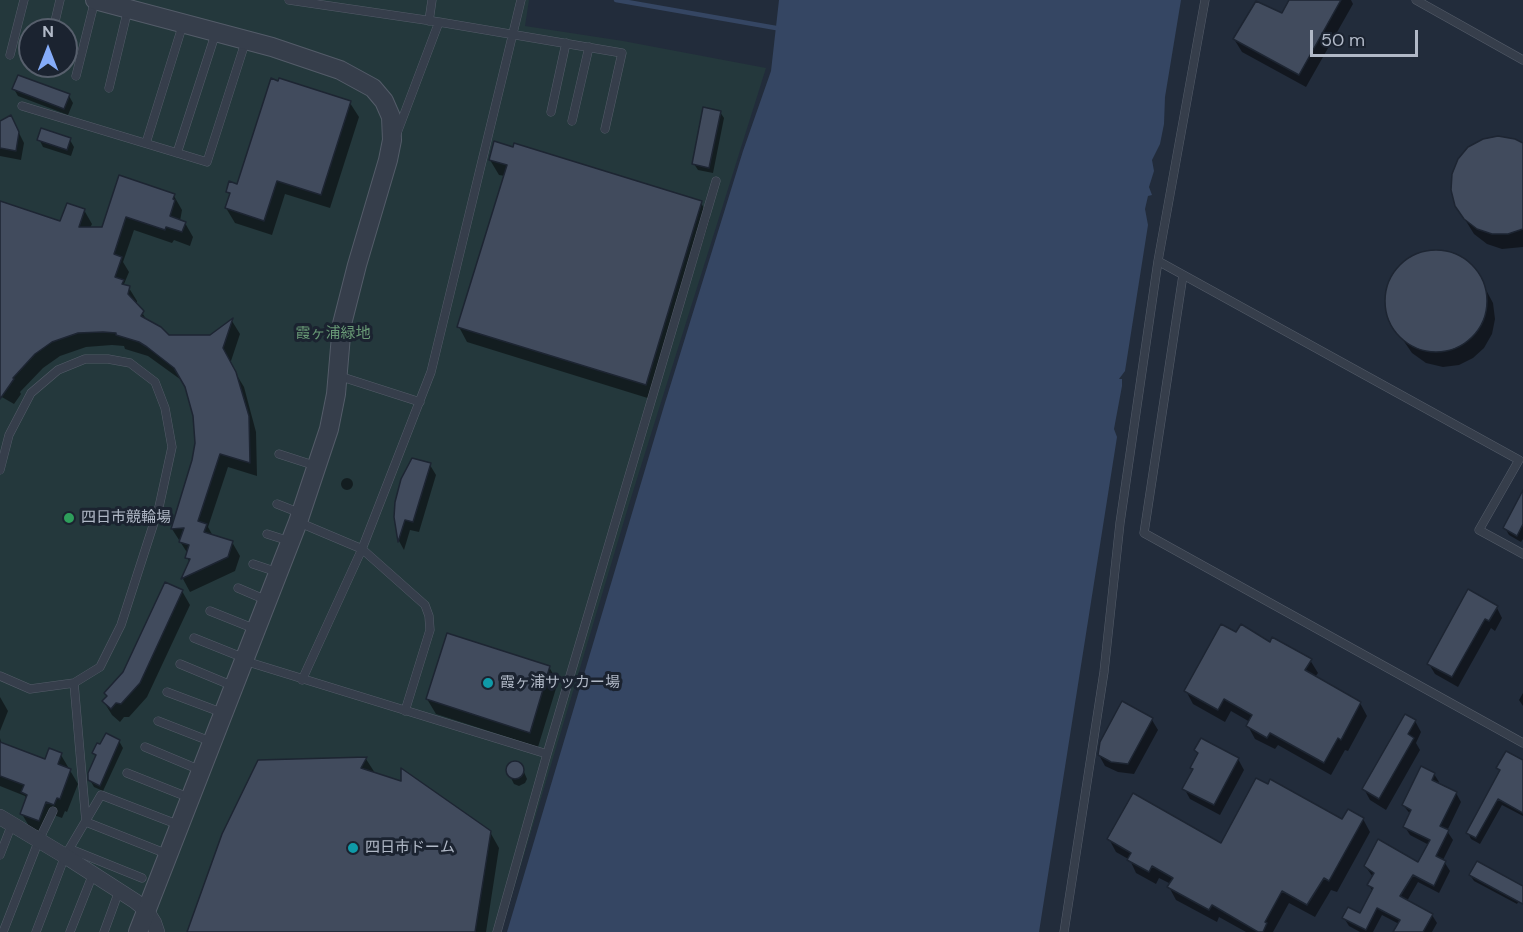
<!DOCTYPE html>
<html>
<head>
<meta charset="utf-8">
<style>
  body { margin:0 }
  #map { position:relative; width:1523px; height:932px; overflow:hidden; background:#222c3b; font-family:"DM Sans",sans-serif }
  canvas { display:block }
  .north { position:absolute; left:18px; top:18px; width:60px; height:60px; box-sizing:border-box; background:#1b2330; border:2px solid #575f6c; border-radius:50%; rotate:0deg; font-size:16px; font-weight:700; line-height:24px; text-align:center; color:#b1b9c7 }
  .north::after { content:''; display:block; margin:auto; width:21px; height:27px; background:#85acf9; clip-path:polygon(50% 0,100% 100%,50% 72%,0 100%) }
  .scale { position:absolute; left:1310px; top:30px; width:108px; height:27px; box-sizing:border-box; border:3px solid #b1b9c7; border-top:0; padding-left:8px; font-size:18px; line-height:21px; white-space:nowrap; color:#b1b9c7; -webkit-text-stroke:4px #1b2330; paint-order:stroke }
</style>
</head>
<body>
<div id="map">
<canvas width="1523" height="932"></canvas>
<div class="north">N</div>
<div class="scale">50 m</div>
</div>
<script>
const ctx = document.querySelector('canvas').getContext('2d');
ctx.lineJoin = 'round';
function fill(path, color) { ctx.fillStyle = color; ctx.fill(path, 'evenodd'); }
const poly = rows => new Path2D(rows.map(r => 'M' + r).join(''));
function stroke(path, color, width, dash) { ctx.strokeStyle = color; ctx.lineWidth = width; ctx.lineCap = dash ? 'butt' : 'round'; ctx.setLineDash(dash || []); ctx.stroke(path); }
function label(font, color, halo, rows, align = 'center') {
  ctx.font = font + ' "DM Sans","Noto Sans JP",sans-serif'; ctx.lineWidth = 6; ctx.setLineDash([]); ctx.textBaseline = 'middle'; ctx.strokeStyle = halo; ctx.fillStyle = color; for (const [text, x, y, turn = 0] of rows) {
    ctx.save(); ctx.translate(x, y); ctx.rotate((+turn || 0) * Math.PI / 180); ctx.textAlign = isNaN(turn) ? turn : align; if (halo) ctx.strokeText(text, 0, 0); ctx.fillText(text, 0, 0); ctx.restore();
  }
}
const green = poly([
  [0,0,529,0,525,26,623,41,766,68,630,501,501,932,0,932],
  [30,30,66,30,66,66,30,66]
]);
const water = poly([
  [779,0,1181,0,1165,97,1164,124,1160,144,1152,160,1154,171,1149,187,1152,195,1148,196,1145,209,1148,225,1125,371,1119,379,1122,379,1122,386,1114,429,1117,437,1039,932,507,932,664,406,743,151,771,71]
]);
const shadow = poly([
  [1291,0,1351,0,1353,4,1306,87,1242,52,1234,39,1283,15],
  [14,89,69,96,73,103,68,115,18,96],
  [350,103,359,117,330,208,285,194,272,235,235,223,226,208,230,196,228,192],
  [720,112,724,118,713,173,698,170,694,164],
  [0,123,16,127,24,143,21,160,0,156],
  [39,139,70,140,74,147,71,156,43,147],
  [1523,145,1523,247,1502,249,1487,244,1474,234,1456,205],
  [490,160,701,203,710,218,654,400,467,342,459,327,505,176,499,175],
  [120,176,174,196,182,210,180,221,185,223,193,237,190,246,174,240,172,243,134,230,123,262,129,272,124,284,129,288,137,301,137,305,148,322,169,336,211,337,232,321,240,334,230,364,244,387,256,432,257,476,228,467,208,527,213,536,232,542,240,556,235,571,190,592,183,579,190,563,187,557,188,554,172,529,193,460,196,443,195,416,184,382,148,356,125,349,124,346,112,345,86,347,60,356,43,368,20,392,21,394,14,404,0,396,0,202,61,223,84,210,92,224,90,228,103,228],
  [1437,251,1453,254,1466,262,1477,273,1493,303,1495,319,1492,334,1484,348,1473,358,1459,365,1443,367,1426,363,1412,353,1392,324,1387,308,1387,291,1394,275,1405,262,1420,254],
  [430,465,436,475,419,532,410,530,404,550,399,541,396,517],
  '341 484a6 6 0 1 1 12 0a6 6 0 1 1-12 0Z',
  [1523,493,1523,539,1521,542,1509,535,1505,528],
  [182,591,190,605,147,697,129,717,124,717,120,722,112,715,104,702],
  [1497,608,1502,618,1495,631,1491,628,1458,687,1435,674,1429,664],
  [1236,634,1270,644,1310,660,1318,673,1315,677,1360,703,1367,716,1348,751,1345,750,1331,775,1278,745,1275,749,1255,739,1248,726,1250,722,1231,711,1225,722,1193,704,1186,691],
  [549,667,558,682,538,747,436,714,427,699],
  [1523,693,1523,706,1519,700],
  [0,697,8,711,0,731],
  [1152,720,1158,730,1134,774,1118,772,1105,766,1099,755],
  [1415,721,1421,732,1416,743,1420,750,1386,810,1370,800,1364,789],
  [0,738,2,745,45,761,50,750,61,755,78,784,67,812,65,811,62,818,54,815,47,834,30,828,22,814,27,800,25,796,0,786],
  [119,741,123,748,103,791,94,787,90,780,97,758,93,753],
  [1196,750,1238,759,1244,770,1220,815,1190,799,1184,788,1193,771,1192,768,1199,755],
  [366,759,375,773,402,783,490,832,499,848,486,932,189,932,259,762],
  [515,762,521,765,527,779,525,783,519,786,514,784,507,770,509,765],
  [1498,768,1523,770,1523,816,1502,805,1480,844,1471,839,1468,833,1501,772],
  [1434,774,1439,782,1438,785,1456,793,1461,802,1447,831,1453,840,1443,860,1450,871,1439,893,1418,882,1407,901,1432,915,1437,923,1432,932,1396,932,1399,924,1382,915,1373,932,1360,932,1349,926,1344,918,1360,915,1373,892,1369,885,1373,877,1365,866,1419,864,1429,845,1410,835,1405,827,1411,815,1403,805],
  [1363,819,1370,832,1337,892,1331,890,1315,917,1289,903,1273,932,1246,932,1219,917,1217,922,1176,900,1169,887,1171,884,1159,878,1156,884,1136,873,1130,860,1116,852,1109,839,1221,845,1342,821],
  [1470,875,1523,891,1523,893,1517,904,1474,881]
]);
const stream = poly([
  [616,0,776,28]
]);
const building = poly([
  [1289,0,1341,0,1299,75,1233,39,1256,1,1282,13,1289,0],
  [18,75,70,94,64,109,12,89,18,75],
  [271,78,278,81,279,78,351,101,321,195,277,181,264,221,225,208,230,193,226,192,229,181,237,184,271,78],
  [703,107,721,111,709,168,692,164,703,107],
  [11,115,19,132,16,151,0,148,0,121,11,115],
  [41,128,71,138,67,150,37,140,41,128],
  [1498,136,1515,139,1523,143,1523,229,1508,234,1492,234,1477,229,1464,219,1455,206,1451,190,1452,174,1458,159,1468,147,1483,139,1498,136],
  [494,141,513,147,514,143,702,201,646,385,457,327,507,165,489,160,494,141],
  [119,175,175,194,173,199,175,200,170,216,186,222,182,232,166,227,165,230,126,217,114,254,122,257,115,277,124,280,122,284,130,286,128,294,144,311,141,316,161,327,169,335,210,335,233,318,223,348,236,372,249,416,250,463,220,454,198,521,207,524,204,532,233,541,228,557,181,579,190,559,185,558,189,545,179,542,184,528,171,529,192,460,195,443,193,416,185,387,174,368,147,347,139,342,116,335,116,333,103,332,78,333,52,342,35,354,13,378,14,379,0,399,0,201,60,221,67,203,85,209,79,227,102,227,119,175],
  '1385 301a51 51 0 1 1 102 0a51 51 0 1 1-102 0Z',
  [412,458,431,463,413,522,405,520,398,542,394,517,395,502,401,479,412,458],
  [1523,490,1523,524,1517,536,1503,528,1523,490],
  [165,582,183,590,140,683,121,704,116,703,111,709,102,701,107,696,104,693,123,672,165,582],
  [1468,589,1498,606,1489,621,1485,619,1452,677,1427,664,1468,589],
  [1221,624,1236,632,1241,624,1270,642,1272,637,1312,659,1305,670,1361,702,1341,740,1338,738,1324,763,1270,733,1267,738,1246,726,1252,715,1224,699,1218,710,1184,691,1221,624],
  [447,633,550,666,530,733,426,699,447,633],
  [1122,701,1153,718,1128,764,1111,762,1098,755,1100,742,1122,701],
  [1405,714,1416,720,1408,734,1414,738,1379,799,1362,789,1405,714],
  [106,733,120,740,100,786,88,780,88,773,96,755,92,753,97,743,100,744,106,733],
  [1201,738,1239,758,1214,805,1182,789,1193,769,1190,768,1198,753,1194,750,1201,738],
  [0,742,45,759,49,748,62,753,58,764,71,769,60,799,57,798,54,805,46,802,39,821,20,814,27,795,21,792,24,785,0,776,0,742],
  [1506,751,1523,760,1523,813,1498,799,1476,838,1466,833,1500,770,1496,768,1506,751],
  [367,757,361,768,401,781,401,768,491,831,475,932,187,932,222,834,258,760,367,757],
  '506 770a9 9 0 1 1 18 0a9 9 0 1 1-18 0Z',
  [1421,766,1435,773,1432,780,1457,792,1440,826,1449,830,1436,856,1446,861,1434,886,1413,875,1400,896,1433,914,1423,932,1393,932,1400,920,1377,908,1366,930,1342,918,1348,907,1360,913,1373,888,1367,885,1374,873,1364,866,1378,839,1418,862,1430,840,1403,827,1411,810,1402,805,1421,766],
  [1256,778,1268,784,1270,779,1342,819,1348,809,1364,818,1329,881,1324,878,1307,905,1282,891,1265,922,1267,923,1263,932,1258,932,1212,905,1209,910,1167,887,1173,878,1152,866,1149,872,1127,860,1131,853,1107,839,1133,793,1221,843,1256,778],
  [1477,861,1523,886,1523,904,1469,875,1477,861]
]);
const service = poly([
  [289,0,439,22],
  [1416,0,1523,60],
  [429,21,432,0],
  [53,30,60,0],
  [10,55,24,0],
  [76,76,95,0],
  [109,88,128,9],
  [22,106,207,162,246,40],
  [551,112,566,43],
  [572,121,589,47],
  [397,133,439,22,622,53,605,129],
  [146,143,183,24],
  [177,153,216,32],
  [1158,261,1519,460,1479,530,1523,554],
  [1183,275,1144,533,1523,743],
  [339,376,420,402],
  [279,454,316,466],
  [0,470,9,435,31,393,58,370,85,359,108,359,130,363,155,382,165,408,172,447,159,507,121,625,100,667,74,683,86,822,167,854],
  [277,504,300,513],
  [298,522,362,549,425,605,429,616,430,630,405,711],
  [267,534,289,541],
  [253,564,277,572],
  [238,588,266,600],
  [210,611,255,629],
  [194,638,244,658],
  [245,661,547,754],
  [180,664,233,686],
  [0,676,30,689,74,683],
  [302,680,362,549,431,372,521,0],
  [167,692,223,713],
  [158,721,212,742],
  [145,747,200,770],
  [127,773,190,798],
  [70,849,142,878],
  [0,855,12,824],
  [3,932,39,840,53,811],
  [36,932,65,856,101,795,179,825],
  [70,932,93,874],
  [104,932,119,891],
  [497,932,547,754,716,181],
  [1064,932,1104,672,1120,523,1158,261,1205,0]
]);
const minor = poly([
  [0,817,65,856,135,901,146,910,154,923,157,932]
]);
const tertiary = poly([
  [95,0,272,47,340,70,373,88,384,101,391,117,392,140,388,160,357,265,342,324,336,394,329,429,298,522,138,932]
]);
const markers = [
  [69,518,6,"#2e9e5b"],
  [488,683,6,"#0f9aa8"],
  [353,848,6,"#0f9aa8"]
];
const parkNames = [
  ["霞ヶ浦緑地",333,334]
];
const poiNames = [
  ["四日市競輪場",81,518],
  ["霞ヶ浦サッカー場",500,683],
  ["四日市ドーム",365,848]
];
fill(green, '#24383c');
fill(water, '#354663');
fill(shadow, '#0007');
stroke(stream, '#354663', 4.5);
fill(building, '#414b5d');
stroke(building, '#1d2532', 1.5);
stroke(service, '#545c69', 9);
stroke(minor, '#545c69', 16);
stroke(tertiary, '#545c69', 20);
stroke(service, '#363e4b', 8);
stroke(minor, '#363e4b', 15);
stroke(tertiary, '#363e4b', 18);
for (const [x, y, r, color] of markers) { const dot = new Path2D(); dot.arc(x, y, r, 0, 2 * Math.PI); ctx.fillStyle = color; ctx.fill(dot); stroke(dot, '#1b2330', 2); }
label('15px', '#689975', '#1b2330', parkNames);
label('15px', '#b1b9c7', '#1b2330', poiNames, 'left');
</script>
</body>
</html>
